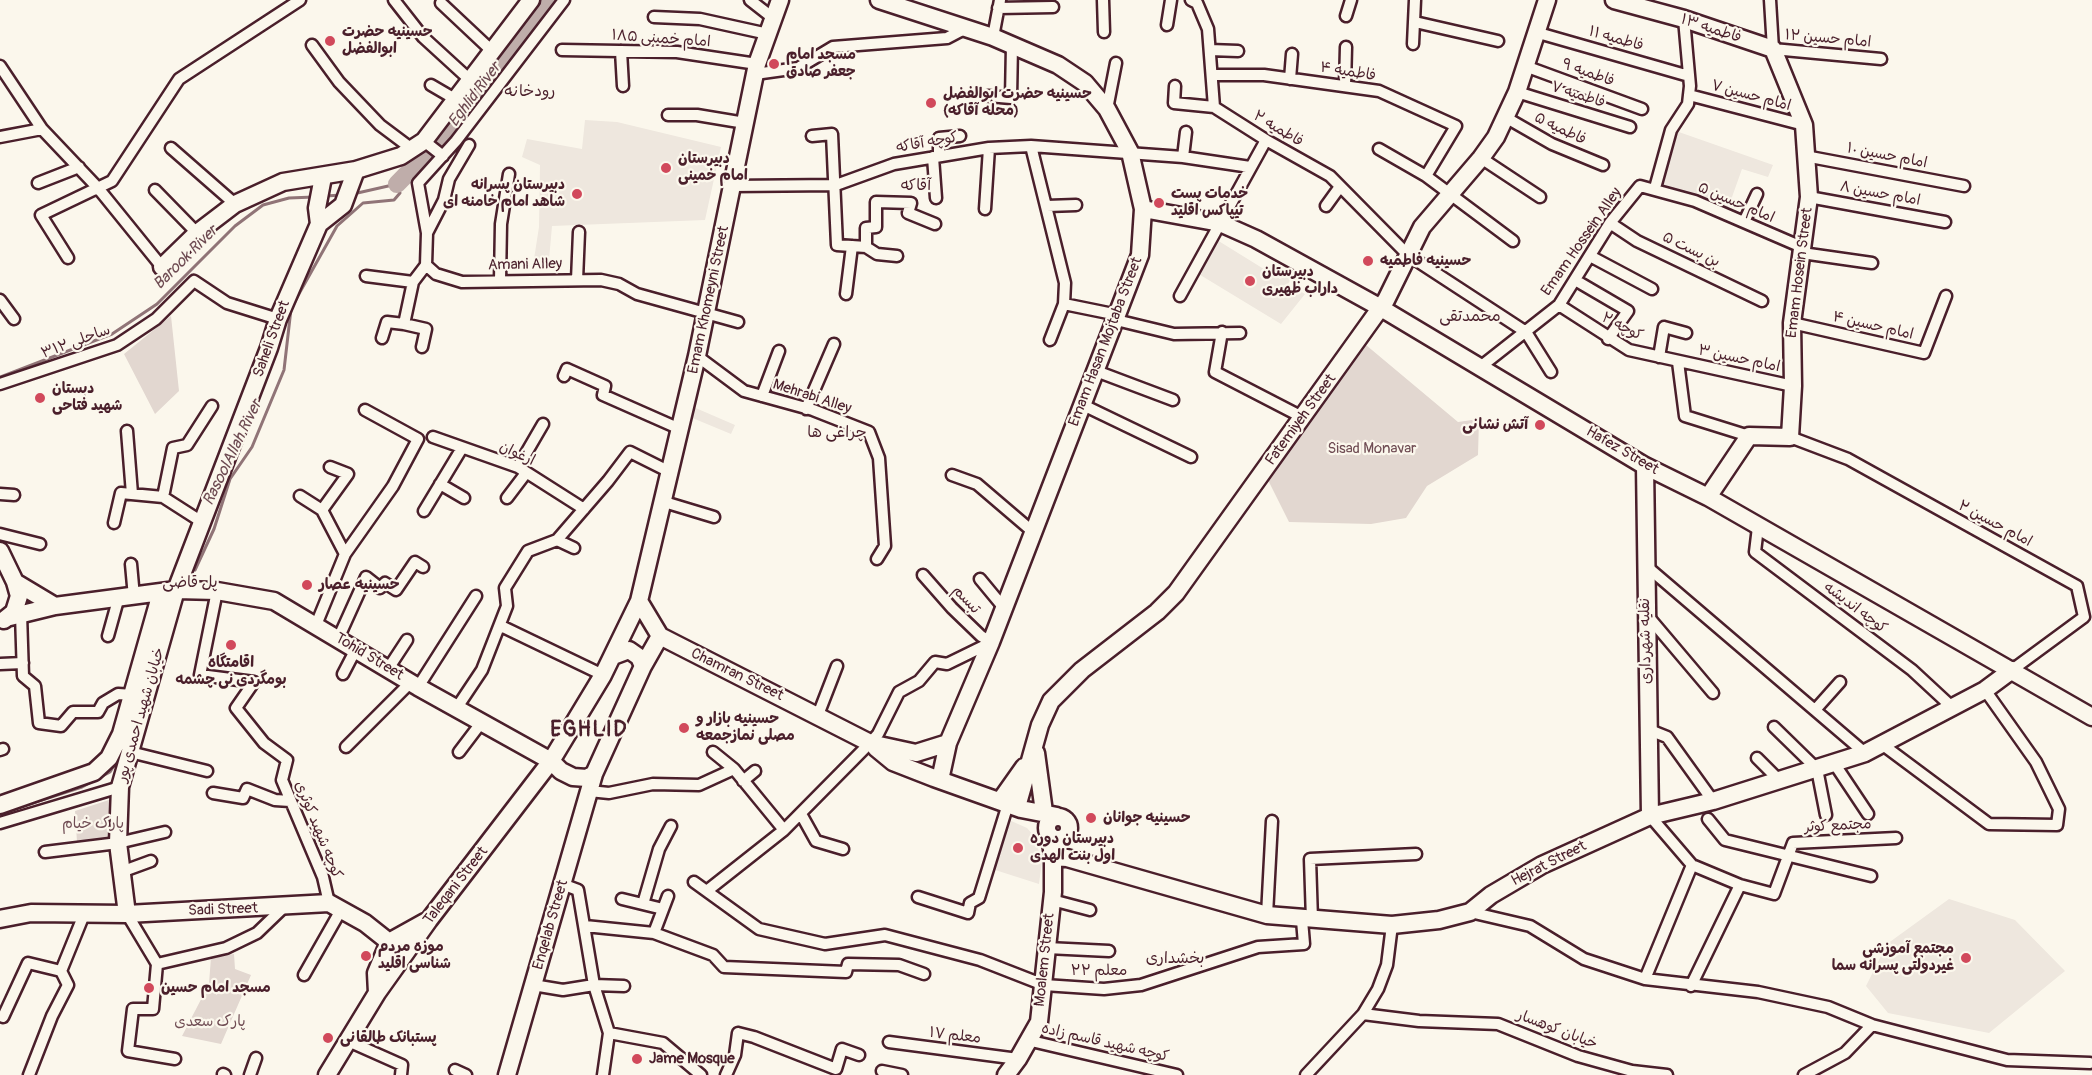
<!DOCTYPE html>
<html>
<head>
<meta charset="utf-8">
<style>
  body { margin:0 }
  canvas { display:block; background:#fbf7ec }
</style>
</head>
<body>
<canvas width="2092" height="1075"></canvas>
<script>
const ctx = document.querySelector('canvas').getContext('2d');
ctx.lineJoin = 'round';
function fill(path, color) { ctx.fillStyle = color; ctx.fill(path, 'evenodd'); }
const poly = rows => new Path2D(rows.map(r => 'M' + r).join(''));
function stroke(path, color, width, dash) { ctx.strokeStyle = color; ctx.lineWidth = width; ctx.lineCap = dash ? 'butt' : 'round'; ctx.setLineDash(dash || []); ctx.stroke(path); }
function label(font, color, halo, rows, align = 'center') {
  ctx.font = font + ' Pangolin,"Playpen Sans Arabic",sans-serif'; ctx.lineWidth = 4.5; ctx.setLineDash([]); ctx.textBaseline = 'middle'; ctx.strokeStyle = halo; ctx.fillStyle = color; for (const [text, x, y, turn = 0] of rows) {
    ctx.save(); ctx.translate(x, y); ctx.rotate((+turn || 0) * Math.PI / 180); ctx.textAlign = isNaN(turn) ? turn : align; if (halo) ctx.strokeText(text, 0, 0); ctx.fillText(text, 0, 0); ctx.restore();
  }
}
const built = poly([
  [585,120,617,122,721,147,705,220,552,226,549,260,534,259,539,227,540,165,522,157,527,139,582,149],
  [1676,131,1773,165,1768,177,1742,169,1727,211,1660,183],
  [1217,240,1280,279,1288,269,1294,273,1288,284,1305,294,1281,324,1197,273],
  [691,406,735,425,731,434,690,417],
  [1009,820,1027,828,1034,836,1042,861,1039,884,992,869],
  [1949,899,2015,920,2065,971,1989,1033,1888,1013,1866,986,1887,944]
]);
const green = poly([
  [171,316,179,391,155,414,124,354],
  [1366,345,1458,422,1479,419,1478,455,1427,486,1406,518,1371,524,1289,522,1268,480],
  [112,799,112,839,77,842,75,811],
  [234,954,235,969,251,975,221,1044,182,1036,209,984,211,957]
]);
const stream = poly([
  [326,196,341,195],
  [0,377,112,334,157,304,235,226,263,205,289,198,314,197],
  [195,570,214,529,230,479,252,447,284,370,291,309,300,292,337,226,363,203,394,200,400,193,397,184,353,194],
  [8,811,82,787,110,772,121,754]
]);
const river = poly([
  [397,184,443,137,547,0]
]);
const street = poly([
  [394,0,423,37,470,80],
  [564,0,456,141,418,183,427,233,426,265,436,274,462,282,601,280,619,284,637,294,738,322],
  [750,0,773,18],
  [1103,0,1104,32],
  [1191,0,1197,3,1208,29,1214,107,1266,140,1330,176,1408,255,1526,332,1551,372],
  [1770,0,1773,49,1881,59],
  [441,3,492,51],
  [998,8,1053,7],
  [1346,16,1351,0],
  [654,17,700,19,768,34],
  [1415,22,1498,41],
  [1167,25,1171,0],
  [1535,32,1689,76],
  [993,37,1000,0],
  [1413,44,1415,0],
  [312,45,339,82,380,125,412,149],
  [562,50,677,52,757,64],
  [1210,50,1238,51],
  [621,51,623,86],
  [0,66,42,129,98,188,162,267],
  [1525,66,1642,109],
  [755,74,798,68,833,47,947,38,966,28],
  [1213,75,1264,75,1379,91,1456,126,1426,176,1513,241],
  [1290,79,1292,54],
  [431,85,455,99],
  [1175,86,1174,103,1214,107],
  [1345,86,1346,47],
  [1517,92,1630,127],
  [1689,95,1804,125],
  [988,96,1011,98,1012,45],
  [1107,109,1116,63],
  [668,115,697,115,745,123],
  [1505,117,1552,144,1603,165],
  [812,136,832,134,837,245,866,247,877,254,897,256],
  [0,137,42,129],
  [424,141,443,156],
  [1031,146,1065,283,1064,304,1050,340],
  [171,148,235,204],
  [1379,149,1426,176],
  [939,156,939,138,960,136],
  [1805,156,1964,186],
  [933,157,936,198],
  [1183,157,1186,132],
  [1481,158,1540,197],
  [38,183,79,167],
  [732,186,836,185,894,164,989,148,1031,146,1183,157,1250,167],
  [1655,188,1671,130,1688,104,1690,86,1684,19],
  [155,190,197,233],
  [1809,197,1945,222],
  [1047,206,1076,205],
  [1326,206,1339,188],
  [985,209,989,148],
  [1744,222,1757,194],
  [1610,223,1637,241,1762,301],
  [427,233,444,200,449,179,469,145],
  [866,247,866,228,876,227,876,202,911,203,908,213,935,224],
  [1802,253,1872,263],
  [1590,256,1652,289],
  [68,258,41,215,112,181,179,79,300,0],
  [366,276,413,282,426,265],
  [500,280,501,224,509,174],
  [577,280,579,232],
  [1575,280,1628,311,1608,339],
  [846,294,852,246],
  [1180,296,1266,140],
  [0,300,14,319],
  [1064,304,1118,315],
  [1559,305,1629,350,1793,386],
  [1116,320,1174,334,1240,333],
  [1792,323,1924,353,1946,296],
  [404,324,413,282],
  [1222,332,1215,372,1304,418],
  [382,338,387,322,404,324,426,329,422,347],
  [697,356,744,391,813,410,869,432,879,458,885,546,877,559],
  [1659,357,1664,327,1686,333],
  [1678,362,1685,416,1749,436],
  [1479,368,1559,305,1610,223,1640,186,1695,201,1804,248],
  [1096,371,1173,400],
  [564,376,567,369,605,386,603,395,680,429],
  [0,384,117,345,156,319,194,281,227,303,278,319],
  [762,396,779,351],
  [1083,405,1191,457],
  [806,409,834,344],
  [127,431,132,494],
  [433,437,518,467,584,509],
  [1790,437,1848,459,2077,586,2084,617,2012,670],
  [518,467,543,424],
  [952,475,977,484,1032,531],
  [440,484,464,498],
  [0,494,14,495],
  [300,496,322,510,345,554],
  [507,498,526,473],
  [661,501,714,517],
  [322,510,348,474,330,467],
  [424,511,462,448],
  [202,522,163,497,173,448,187,445,212,406],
  [114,523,121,493,163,497],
  [1758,527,1755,552,1912,670,1953,708],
  [0,534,40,544],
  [557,540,574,548],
  [131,564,134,597],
  [1645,565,1865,753],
  [923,575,952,608,981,636,991,642],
  [980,579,1004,608],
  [217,591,200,675,254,682,236,708,264,743,287,760,282,780,323,877,329,903],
  [21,614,23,676,35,686,39,723,61,726,73,712,98,712,103,703,118,694,133,695],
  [1647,615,1713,693],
  [316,625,345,554,393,486,418,439,365,410],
  [501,626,603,675],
  [108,636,118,600],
  [338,639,366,577,380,588,385,583,396,590,415,562,423,567],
  [0,664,23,663],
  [388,669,407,640],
  [343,674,356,649],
  [418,687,476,596],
  [456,709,482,670,507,606,505,588,528,551,557,540,608,481,630,452,668,471],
  [1815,710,1840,682],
  [818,715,837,666],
  [1774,727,1817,769,1826,815],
  [1647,729,1667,737,1713,801],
  [1883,745,1989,824,2057,825,2059,809,2036,762,1985,690],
  [346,747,410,683],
  [0,750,3,749],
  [130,752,207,771],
  [459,752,481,723],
  [713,752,734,769],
  [1757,758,1779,780],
  [1834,763,1868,814],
  [743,781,755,771],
  [589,791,609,793,653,784,699,785,734,769,784,830],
  [213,793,243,798,247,789,275,800,290,801],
  [801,814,816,841,843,849],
  [1650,816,1692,865,1740,885,1774,894,1793,843,1896,838],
  [1708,819,1725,840,1871,876],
  [0,823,120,787],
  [45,852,118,843,165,832],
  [121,872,151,861],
  [694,882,759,929,825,944,885,935,980,960,1044,985,1104,989,1141,985,1258,947,1304,944,1302,920],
  [562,884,578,890,594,985,609,1033,663,1043,701,1075],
  [708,890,784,830,870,743,878,734,899,692,919,681,935,662,947,664,990,643],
  [918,897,968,913,970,903,979,898,1008,804],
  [622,899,663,909],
  [1052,900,1090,910],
  [643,904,659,849,671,826],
  [1470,912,1530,926,1584,959,1645,979,1758,992,1828,1007,1872,1025,2007,1060,2090,1063],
  [127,914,157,964,226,948,257,933,284,907],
  [1267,915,1272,821],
  [1312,920,1310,859,1416,854],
  [585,926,654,933,713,955,724,967,846,972,848,964,899,965,924,974],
  [654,933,668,896],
  [1047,948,1109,951],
  [157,964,153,1009,133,1009,128,1051,175,1059],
  [304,975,341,910],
  [1645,979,1692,865],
  [533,985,563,990,594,985,624,986],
  [1691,986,1740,885],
  [1363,1014,1419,1021,1498,1024,1578,1056,1632,1071,1667,1075],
  [3,1017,28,963,61,971],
  [1027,1040,1177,1075],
  [348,1041,402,1065,401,1075],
  [889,1042,1018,1059],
  [455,1070,466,1075],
  [882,1071,902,1075],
  [223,1074,225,1075],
  [29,1075,52,1016,68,985,61,971,85,912],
  [250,1075,256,1058],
  [603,1075,609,1033],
  [726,1075,735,1055,738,1033,754,1037,836,1069,842,1049,859,1055],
  [1306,1075,1363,1014,1378,989,1387,965,1392,925],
  [1804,1075,1845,1053,1872,1025]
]);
const secondary = poly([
  [879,0,993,37,1058,65,1085,83,1107,109,1130,152,1143,209,1140,255,991,642,948,743,940,780],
  [1614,0,1684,19,1773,49,1804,125,1809,197,1792,323,1793,386,1790,437,1749,436,1708,497],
  [1143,209,1220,223,1256,239,1381,308,1645,466,1708,497,2092,717],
  [319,224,317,208,323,177],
  [162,267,197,233,235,204,283,182,356,170,401,156,424,141,531,0],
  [1645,466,1650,816],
  [0,551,15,582,19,596,14,612,4,620],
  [15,582,55,606],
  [639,601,660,636],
  [10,617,55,606,176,590,217,591,274,601,418,687,551,761,429,920,377,993,327,1075],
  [660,636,870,743,916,753,948,743],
  [613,656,629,650,639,657,643,666,594,774,587,778,573,777,561,771,551,761,603,675,639,601,697,356,757,64,780,0],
  [643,666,660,636],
  [876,748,893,762,934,778,1021,809,1057,816],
  [1036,753,1044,812],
  [1000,801,1024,767],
  [0,805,94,772,109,758,121,734,161,593],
  [1017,807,1040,725,1051,701,1082,670,1157,612,1176,593,1386,300,1422,227,1481,158,1496,137,1517,92,1547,0],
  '1047 828a11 11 0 1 1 22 0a11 11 0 1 1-22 0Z',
  [1053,857,1067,858,1267,915,1392,925,1439,920,1470,912,1491,895,1542,865,1650,816,1713,801,1865,753,1985,690,2012,670],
  [127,914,118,843,120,787,176,590,269,348,278,319,319,224,343,205,356,170],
  [0,919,31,913,127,914,329,903,365,923,389,942],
  [389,942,425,922],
  [377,993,376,973,389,942],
  [507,1075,594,774],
  [1006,1075,1018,1059,1039,1022,1053,892,1053,857,1050,835]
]);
const markers = [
  [330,41,6,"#d1495b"],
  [774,64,6,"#d1495b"],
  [931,103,6,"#d1495b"],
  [666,168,6,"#d1495b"],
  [577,194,6,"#d1495b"],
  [1159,203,6,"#d1495b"],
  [1368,261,6,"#d1495b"],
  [1250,281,6,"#d1495b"],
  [40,398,6,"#d1495b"],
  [1540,425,6,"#d1495b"],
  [307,585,6,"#d1495b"],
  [231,645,6,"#d1495b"],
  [684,728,6,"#d1495b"],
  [1091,818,6,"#d1495b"],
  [1018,848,6,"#d1495b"],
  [366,956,6,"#d1495b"],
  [1966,958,6,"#d1495b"],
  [149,988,6,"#d1495b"],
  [328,1038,6,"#d1495b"],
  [637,1059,6,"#d1495b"]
];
const streetNames = [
  ["فاطمیه ۱۳",1711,29,18],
  ["امام خمینی ۱۸۵",661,39,4],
  ["فاطمیه ۱۱",1616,39,16],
  ["امام حسین ۱۲",1828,39,5],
  ["فاطمیه ۴",1348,72,9],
  ["فاطمیه ۹",1588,73,20],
  ["فاطمیه ۷",1578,95,18],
  ["امام حسین ۷",1751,96,15],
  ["فاطمیه ۲",1278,129,31],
  ["فاطمیه ۵",1560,129,26],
  ["کوچه آقاکه",927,143,-10],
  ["امام حسین ۱۰",1887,156,11],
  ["امام حسین ۸",1880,194,10],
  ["امام حسین ۵",1736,203,23],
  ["Emam Hossein Alley",1582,242,-55],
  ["بن بست ۵",1691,250,26],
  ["Amani Alley",525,265,-1],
  ["Emam Hosein Street",1800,273,-83],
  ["Emam Khomeyni Street",709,300,-78],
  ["امام حسین ۴",1873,326,13],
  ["کوچه ۲",1622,327,27],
  ["Saheli Street",272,339,-70],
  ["ساحلی ۳۱۲",76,342,-20],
  ["Emam Hasan Mojtaba Street",1106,342,-69],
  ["امام حسین ۳",1739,359,12],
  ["Mehrabi Alley",812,397,18],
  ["Fatemiyeh Street",1301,420,-54],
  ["Hafez Street",1622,451,30],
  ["ارغوان",517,454,25],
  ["امام حسین ۲",1995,524,28],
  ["تبسم",966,600,46],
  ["کوچه اندیشه",1855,608,37],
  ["نقلیه شهرداری",1646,641,-91],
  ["Tohid Street",369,657,31],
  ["Chamran Street",737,675,26],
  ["خیابان شهید احمدی پور",141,715,-74],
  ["مجتمع کوثر",1838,826,-3],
  ["کوچه شهید کوثری",318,830,68],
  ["Hejrat Street",1549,864,-27],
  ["Taleqani Street",456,886,-52],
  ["Sadi Street",223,910,-2],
  ["Enqelab Street",551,925,-74],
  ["Moalem Street",1045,960,-84],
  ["معلم ۲۲",1099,971],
  ["خیابان کوهسار",1557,1030,21],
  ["معلم ۱۷",955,1036,7],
  ["کوچه شهید قاسم زاده",1105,1043,13]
];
const poiNames = [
  ["حسینیه حضرت",342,32],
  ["ابوالفضل",342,49],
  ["مسجد امام",786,55],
  ["جعفر صادق",786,72],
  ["حسینیه حضرت ابوالفضل",943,94],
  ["(محله آقاکه)",943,111],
  ["دبیرستان",678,159],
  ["امام خمینی",678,176],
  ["دبیرستان پسرانه",565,185,"right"],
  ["شاهد امام خامنه ای",565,202,"right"],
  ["خدمات پست",1171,194],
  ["تیپاکس اقلید",1171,211],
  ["حسینیه فاطمیه",1380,261],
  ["دبیرستان",1262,272],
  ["داراب ظهیری",1262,289],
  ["دبستان",52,389],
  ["شهید فتاحی",52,406],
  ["آتش نشانی",1528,425,"right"],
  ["حسینیه عصار",319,585],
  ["اقامتگاه",231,663,"center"],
  ["بومگردی نی چشمه",231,680,"center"],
  ["حسینیه بازار و",696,719],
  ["مصلی نمازجمعه",696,736],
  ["حسینیه جوانان",1103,818],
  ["دبیرستان دوره",1030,839],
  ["اول بنت الهدی",1030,856],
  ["موزه مردم",378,947],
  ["شناسی اقلید",378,964],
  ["مجتمع آموزشی",1954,949,"right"],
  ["غیردولتی پسرانه سما",1954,966,"right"],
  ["مسجد امام حسین",161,988],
  ["پستبانک طالقانی",340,1038],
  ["Jame Mosque",649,1059]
];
const parkNames = [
  ["Sisad Monavar",1372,449],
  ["پارک خيام",93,824],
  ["پارک سعدی",210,1022]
];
const neighbourhoodNames = [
  ["رودخانه",530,92],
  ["آقاکه",916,186],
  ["محمدتقی",1470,317],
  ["چراغی ها",837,433],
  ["پل قاضی",190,583],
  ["بخشداری",1175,959]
];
const waterNames = [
  ["Eghlid River",475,95,-53],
  ["Barook River",186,258,-45],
  ["RasoolAllah River",233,453,-64]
];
const districtNames = [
  ["EGHLID",589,731]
];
fill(built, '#eee7de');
fill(green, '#e2d7d0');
stroke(stream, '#907477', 3);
stroke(river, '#bfadaa', 18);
stroke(street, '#4a1f2b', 15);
stroke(secondary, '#4a1f2b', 21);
stroke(street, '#fbf7ec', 10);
stroke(secondary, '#fbf7ec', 16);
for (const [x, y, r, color] of markers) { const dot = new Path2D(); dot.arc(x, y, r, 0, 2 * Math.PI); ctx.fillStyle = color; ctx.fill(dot); stroke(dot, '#fbf7ec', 2); }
label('15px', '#4a1f2b', '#fbf7ec', streetNames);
label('bold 15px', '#4a1f2b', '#fbf7ec', poiNames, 'left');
label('15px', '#704d54', '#fbf7ec', parkNames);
label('16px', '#4a1f2b', '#fbf7ec', neighbourhoodNames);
label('italic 16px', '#6d4a51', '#fbf7ec', waterNames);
ctx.letterSpacing = '1.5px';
label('bold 21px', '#4a1f2b', '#fbf7ec', districtNames);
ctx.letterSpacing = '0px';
</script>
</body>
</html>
